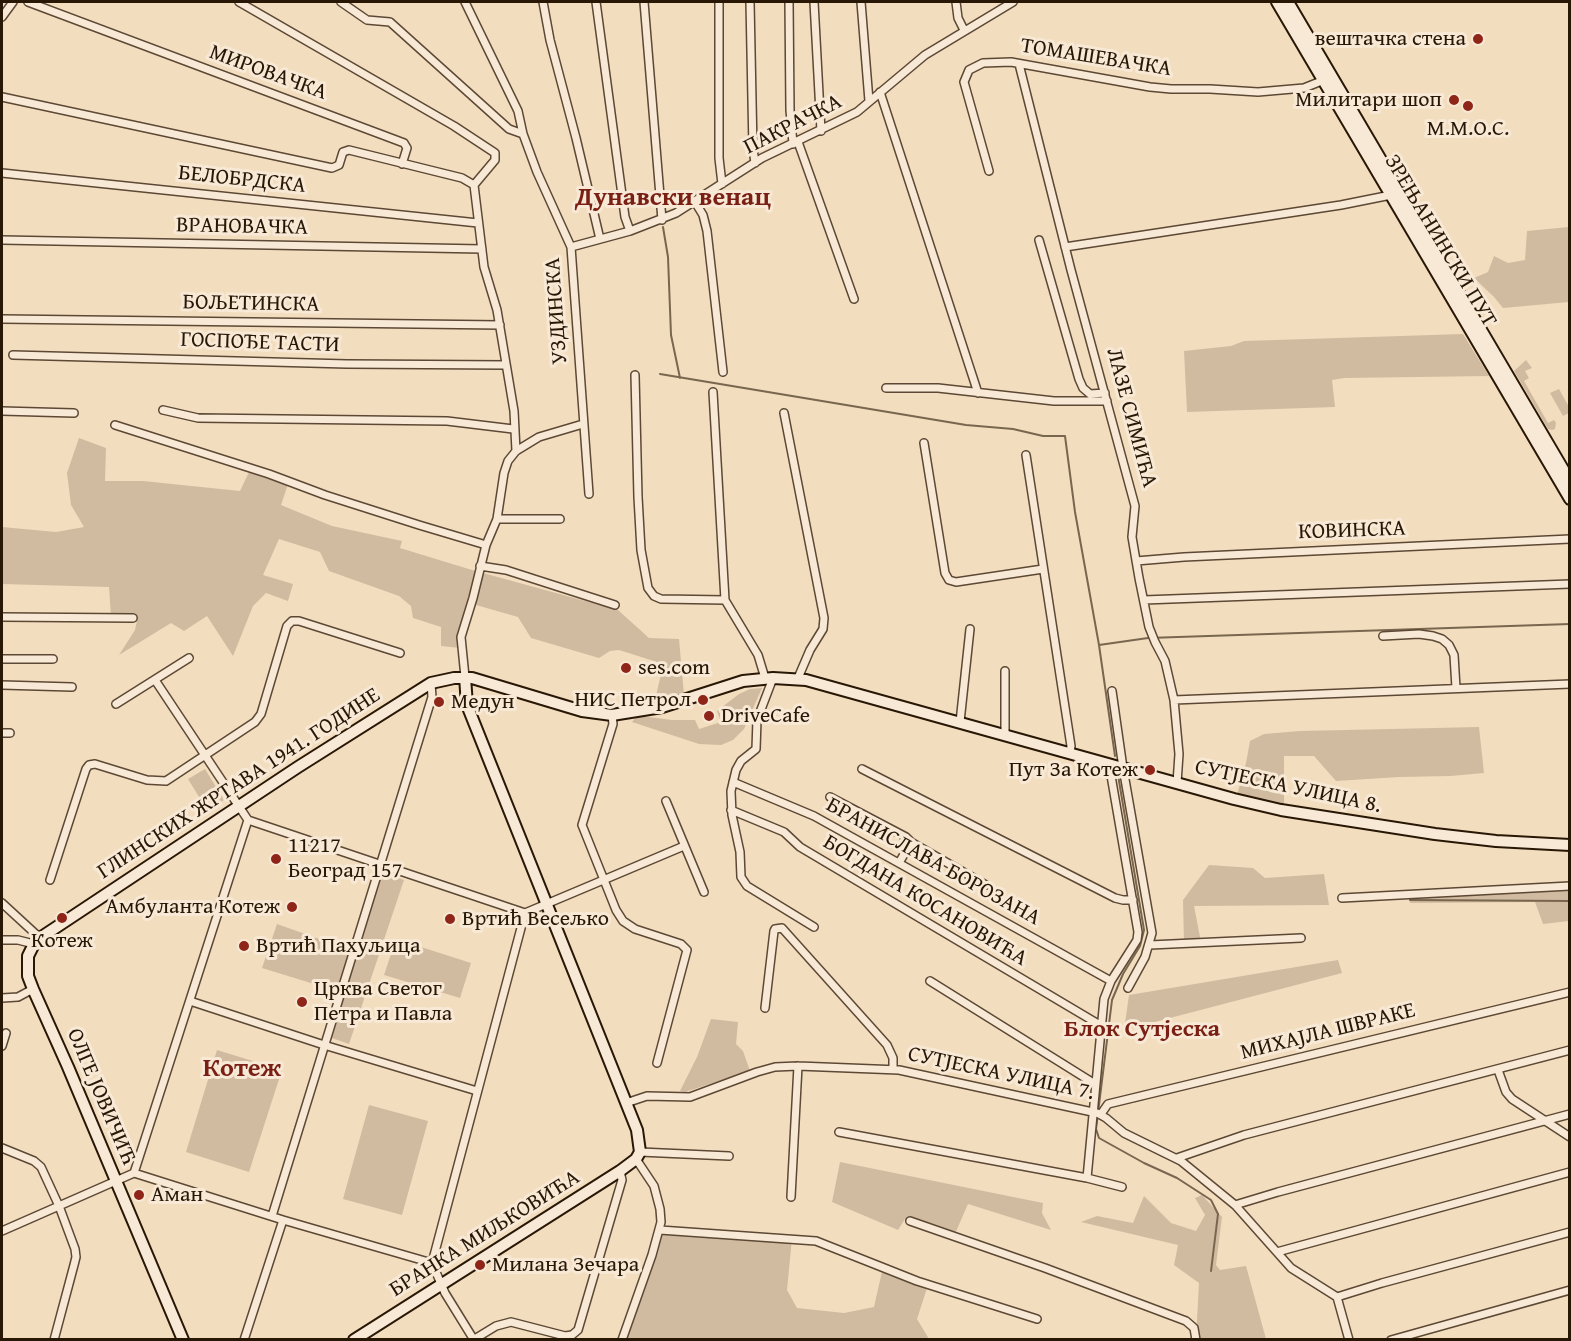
<!DOCTYPE html>
<html>
<head>
<meta charset="utf-8">
<style>
  body { margin:0 }
  #map { position:relative; width:1571px; height:1341px; overflow:hidden; background:#f3ddbf; font-family:"Gentium Book Plus",serif }
  canvas { display:block }
  .frame { position:absolute; inset:0; border:3px solid #291706; pointer-events:none }
</style>
</head>
<body>
<div id="map">
<canvas width="1571" height="1341"></canvas>
<div class="frame"></div>
</div>
<script>
const ctx = document.querySelector('canvas').getContext('2d');
ctx.lineJoin = 'round';
function fill(path, color) { ctx.fillStyle = color; ctx.fill(path, 'evenodd'); }
const poly = rows => new Path2D(rows.map(r => 'M' + r).join(''));
function stroke(path, color, width, dash) { ctx.strokeStyle = color; ctx.lineWidth = width; ctx.lineCap = dash ? 'butt' : 'round'; ctx.setLineDash(dash || []); ctx.stroke(path); }
function label(font, color, halo, rows, align = 'center') {
  ctx.font = font + ' "Gentium Book Plus",serif'; ctx.lineWidth = 6; ctx.setLineDash([]); ctx.textBaseline = 'middle'; ctx.strokeStyle = halo; ctx.fillStyle = color; for (const [text, x, y, turn = 0] of rows) {
    ctx.save(); ctx.translate(x, y); ctx.rotate((+turn || 0) * Math.PI / 180); ctx.textAlign = isNaN(turn) ? turn : align; if (halo) ctx.strokeText(text, 0, 0); ctx.fillText(text, 0, 0); ctx.restore();
  }
}
const green = poly([
  [1569,227,1569,302,1503,308,1494,297,1474,278,1488,272,1494,256,1508,263,1525,260,1527,231],
  [1463,334,1489,376,1344,378,1332,380,1335,407,1187,412,1184,351,1231,346,1244,341],
  [1526,360,1532,368,1525,371,1529,378,1524,381,1548,423,1554,420,1556,423,1555,429,1552,430,1548,429,1514,371],
  [1559,389,1569,407,1569,413,1563,416,1550,393],
  [79,438,106,448,105,481,143,481,240,491,249,472,288,484,281,505,332,526,402,541,400,548,472,570,618,610,649,638,679,639,684,695,654,704,662,670,657,662,619,650,610,651,599,658,531,638,518,617,469,603,460,648,441,646,441,627,413,618,411,606,399,596,329,571,320,552,279,539,263,575,293,584,288,601,266,593,253,606,233,656,207,616,184,631,171,623,119,655,135,630,138,616,111,616,109,587,2,584,2,527,56,532,84,527,71,505,67,473],
  [762,688,744,729,733,740,721,745,699,744,632,722,635,718,641,716,672,720,695,720,699,729,721,722,717,711,739,694,750,689],
  [1479,727,1484,773,1451,776,1399,777,1336,781,1314,756,1284,756,1284,806,1237,795,1246,763,1250,741,1264,734,1300,731],
  [205,769,224,800,207,810,188,779],
  [1209,865,1253,868,1265,878,1324,874,1329,905,1194,906,1201,942,1184,943,1183,900],
  [383,872,404,880,349,1044,329,1037],
  [1569,888,1569,921,1543,924,1535,902,1410,903,1409,897],
  [277,924,353,951,340,992,262,968],
  [396,939,471,963,460,998,384,975],
  [1338,960,1342,973,1124,1030,1129,995],
  [711,1019,738,1022,736,1044,743,1051,750,1071,685,1092,680,1091,697,1057],
  [217,1050,282,1070,249,1172,186,1152],
  [369,1105,428,1121,402,1215,343,1199],
  [840,1162,1043,1203,1042,1213,1051,1230,968,1204,954,1236,905,1219,898,1230,832,1202],
  [1202,1195,1222,1217,1216,1265,1220,1270,1246,1266,1266,1339,1196,1339,1199,1283,1174,1265,1178,1245,1081,1222,1097,1216,1133,1223,1144,1196,1171,1223,1196,1231,1205,1215,1195,1198],
  [660,1230,792,1238,787,1290,797,1308,844,1313,874,1307,883,1267,928,1285,917,1319,929,1339,622,1340]
]);
const stream = poly([
  [663,227,668,257,671,335,680,378],
  [660,374,966,425,1013,429,1043,436,1065,436,1075,512,1099,645,1148,638,1570,624],
  [1099,645,1115,756],
  [1118,775,1144,930,1140,946,1123,974,1112,1000,1096,1129,1099,1138,1144,1163,1177,1178,1211,1200,1218,1214,1211,1271],
  [1410,900,1570,901]
]);
const street = poly([
  [28,2,404,143,407,148,402,164],
  [239,2,454,126,495,153,495,160,474,185,484,267,497,310,514,411,516,451],
  [341,2,367,20,390,22,509,129,523,134],
  [465,2,518,111,523,134,537,172,571,247,589,494],
  [543,2,550,40,576,138,600,239],
  [596,2,625,217,630,231],
  [644,2,662,220],
  [719,2,719,158,722,184],
  [750,2,753,149,755,163],
  [789,2,790,110,793,144],
  [814,2,821,131],
  [861,2,869,101],
  [956,2,958,18,964,30],
  [2,17,13,2],
  [1019,64,1071,270,1135,506,1132,537,1139,578,1149,627,1155,642,1165,661,1174,700,1179,754,1177,783],
  [880,92,978,393],
  [2,97,332,168,339,165,343,152,349,150,462,178,474,185],
  [798,142,854,299],
  [989,171,964,82,969,70,983,63,1011,62,1150,87,1171,89,1210,89,1258,92,1304,88,1324,80],
  [2,173,478,223],
  [695,202,703,215,707,231,723,372],
  [2,240,482,249],
  [1039,240,1079,379,1083,388,1090,394,1105,393],
  [571,247,630,231,676,213,762,158,857,112,925,55,1013,2],
  [1065,247,1341,205,1391,195],
  [2,319,500,325],
  [13,355,347,364,506,365],
  [635,375,638,497,641,550,648,588,654,596,661,599,725,600],
  [886,388,938,388,1054,401,1107,401],
  [713,392,725,600,758,655,765,678],
  [163,410,198,418,447,421,513,429],
  [2,411,74,413],
  [784,413,824,618,823,629,810,650,798,678],
  [115,425,269,474,325,495,419,525,486,545],
  [924,443,945,573,949,580,956,582,1043,569],
  [1026,455,1071,746,1070,752],
  [497,519,560,519],
  [1136,561,1184,557,1570,539],
  [480,566,506,570,615,605],
  [1144,600,1570,584],
  [2,617,133,618],
  [1383,636,1419,634,1433,636,1442,639,1449,645,1454,655,1456,688],
  [2,659,53,659],
  [465,677,461,637,473,598,486,545,497,519,504,473,508,461,516,451,539,437,583,424],
  [773,678,757,720,756,749,741,761,736,770,731,791,732,815,740,852,741,877,747,886,814,927],
  [155,680,248,820,525,913],
  [2,685,72,687],
  [1112,691,1123,768,1152,933,1145,957,1128,988],
  [1174,700,1570,684],
  [116,704,189,658],
  [612,715,613,724,582,825,616,910,623,921,635,929,681,944,687,950,657,1063],
  [960,722,970,629],
  [2,733,10,733],
  [1005,735,1005,671],
  [862,769,1115,898,1123,900,1133,900],
  [733,782,814,816,1111,981],
  [830,797,906,837,911,842,986,885],
  [666,801,704,892],
  [731,810,784,832,800,847,1100,1025],
  [899,863,911,842],
  [50,880,86,769,89,765,95,764,147,780,166,781,255,722,261,714,287,626,292,621,299,621,400,653],
  [1342,898,1570,886],
  [2,903,40,938],
  [525,913,684,846],
  [2,940,18,940,34,944],
  [1150,945,1301,938],
  [930,981,1095,1084],
  [2,998,18,997,33,989],
  [190,1001,324,1045,477,1091],
  [765,1008,774,931,775,929,782,928,887,1045,893,1058,893,1069],
  [2,1046,6,1033],
  [1498,1070,1506,1092,1512,1099,1570,1137],
  [626,1103,647,1096,690,1097,757,1072,775,1067,798,1066,899,1070,1097,1113,1106,1118,1124,1133,1181,1161,1235,1205,1291,1268,1337,1297,1349,1340],
  [1101,1114,1108,1104,1570,992],
  [839,1132,1087,1178,1122,1187],
  [2,1148,34,1161,41,1167,59,1206,75,1249,76,1257,74,1265,54,1340],
  [640,1152,729,1156],
  [1177,1158,1244,1135,1570,1050],
  [134,1173,248,820],
  [1087,1178,1104,999,1111,981,1137,940,1138,932,1109,764],
  [791,1197,798,1066],
  [1235,1205,1278,1192,1570,1114],
  [272,1216,432,697,431,683],
  [910,1221,1045,1268,1186,1321,1194,1328,1196,1340],
  [660,1230,816,1241,917,1281,1037,1319],
  [2,1231,134,1173,283,1220,432,1263,445,1293,474,1340],
  [1277,1252,1570,1172],
  [432,1263,525,913],
  [1337,1297,1382,1283,1570,1232],
  [244,1340,283,1220],
  [473,1340,496,1326,511,1322,565,1336,572,1335,578,1330,622,1180,620,1171],
  [622,1340,652,1255,661,1222,660,1209,654,1186,636,1159],
  [1391,1340,1570,1290]
]);
const secondary = poly([
  [1277,2,1570,499],
  [1288,2,1570,481],
  [183,1340,68,1067,33,989,28,976,28,956,34,944,40,938,298,767,431,683,454,678,472,678,582,711,612,715,662,707,743,681,773,678,806,680,1234,799,1281,810,1435,834,1496,841,1570,845],
  [354,1340,620,1171,636,1159,640,1152,637,1130,467,705,465,677]
]);
const markers = [
  [1478,39,6,"#8f2418"],
  [1454,100,6,"#8f2418"],
  [1468,106,6,"#8f2418"],
  [626,668,6,"#8f2418"],
  [703,700,6,"#8f2418"],
  [439,702,6,"#8f2418"],
  [709,716,6,"#8f2418"],
  [1150,770,6,"#8f2418"],
  [276,859,6,"#8f2418"],
  [292,907,6,"#8f2418"],
  [62,918,6,"#8f2418"],
  [450,919,6,"#8f2418"],
  [244,946,6,"#8f2418"],
  [302,1002,6,"#8f2418"],
  [139,1195,6,"#8f2418"],
  [480,1265,6,"#8f2418"]
];
const poiNames = [
  ["вештачка стена",1466,39,"right"],
  ["Милитари шоп",1442,100,"right"],
  ["M.M.O.C.",1468,129,"center"],
  ["ses.com",638,668],
  ["НИС Петрол",691,700,"right"],
  ["Медун",451,702],
  ["DriveCafe",721,716],
  ["Пут За Котеж",1138,770,"right"],
  ["11217",288,846],
  ["Београд 157",288,871],
  ["Амбуланта Котеж",280,907,"right"],
  ["Вртић Весељко",462,919],
  ["Котеж",62,941,"center"],
  ["Вртић Пахуљица",256,946],
  ["Црква Светог",314,989],
  ["Петра и Павла",314,1014],
  ["Аман",151,1195],
  ["Милана Зечара",492,1265]
];
const streetNames = [
  ["ТОМАШЕВАЧКА",1096,58,9],
  ["МИРОВАЧКА",268,73,20],
  ["ПАКРАЧКА",793,125,-27],
  ["БЕЛОБРДСКА",242,180,6],
  ["ВРАНОВАЧКА",242,227,1],
  ["ЗРЕЊАНИНСКИ ПУТ",1440,241,59],
  ["БОЉЕТИНСКА",251,304,1],
  ["УЗДИНСКА",557,311,-94],
  ["ГОСПОЂЕ ТАСТИ",260,343,2],
  ["ЛАЗЕ СИМИЋА",1131,418,75],
  ["КОВИНСКА",1352,531,-2],
  ["ГЛИНСКИХ ЖРТАВА 1941. ГОДИНЕ",239,784,-33],
  ["СУТЈЕСКА УЛИЦА 8.",1288,787,12],
  ["БРАНИСЛАВА БОРОЗАНА",933,862,29],
  ["БОГДАНА КОСАНОВИЋА",925,901,31],
  ["МИХАЈЛА ШВРАКЕ",1328,1032,-14],
  ["СУТЈЕСКА УЛИЦА 7.",1001,1074,12],
  ["ОЛГЕ ЈОВИЧИЋ",101,1097,67],
  ["БРАНКА МИЉКОВИЋА",485,1234,-32]
];
const neighbourhoodNames = [
  ["Блок Сутјеска",1142,1030]
];
const quarterNames = [
  ["Дунавски венац",673,198],
  ["Котеж",242,1069]
];
fill(green, '#d1bba0');
stroke(stream, '#79664f', 2);
stroke(street, '#5c4834', 10);
stroke(secondary, '#291706', 14);
stroke(street, '#f7e9d5', 7);
stroke(secondary, '#f7e9d5', 10);
for (const [x, y, r, color] of markers) { const dot = new Path2D(); dot.arc(x, y, r, 0, 2 * Math.PI); ctx.fillStyle = color; ctx.fill(dot); stroke(dot, '#f7e9d5', 2); }
label('22px', '#291706', '#f7e9d5', poiNames, 'left');
label('22px', '#291706', '#f7e9d5', streetNames);
label('bold 24px', '#7a1f14', '#f7e9d5', neighbourhoodNames);
label('bold 26px', '#7a1f14', '#f7e9d5', quarterNames);
</script>
</body>
</html>
